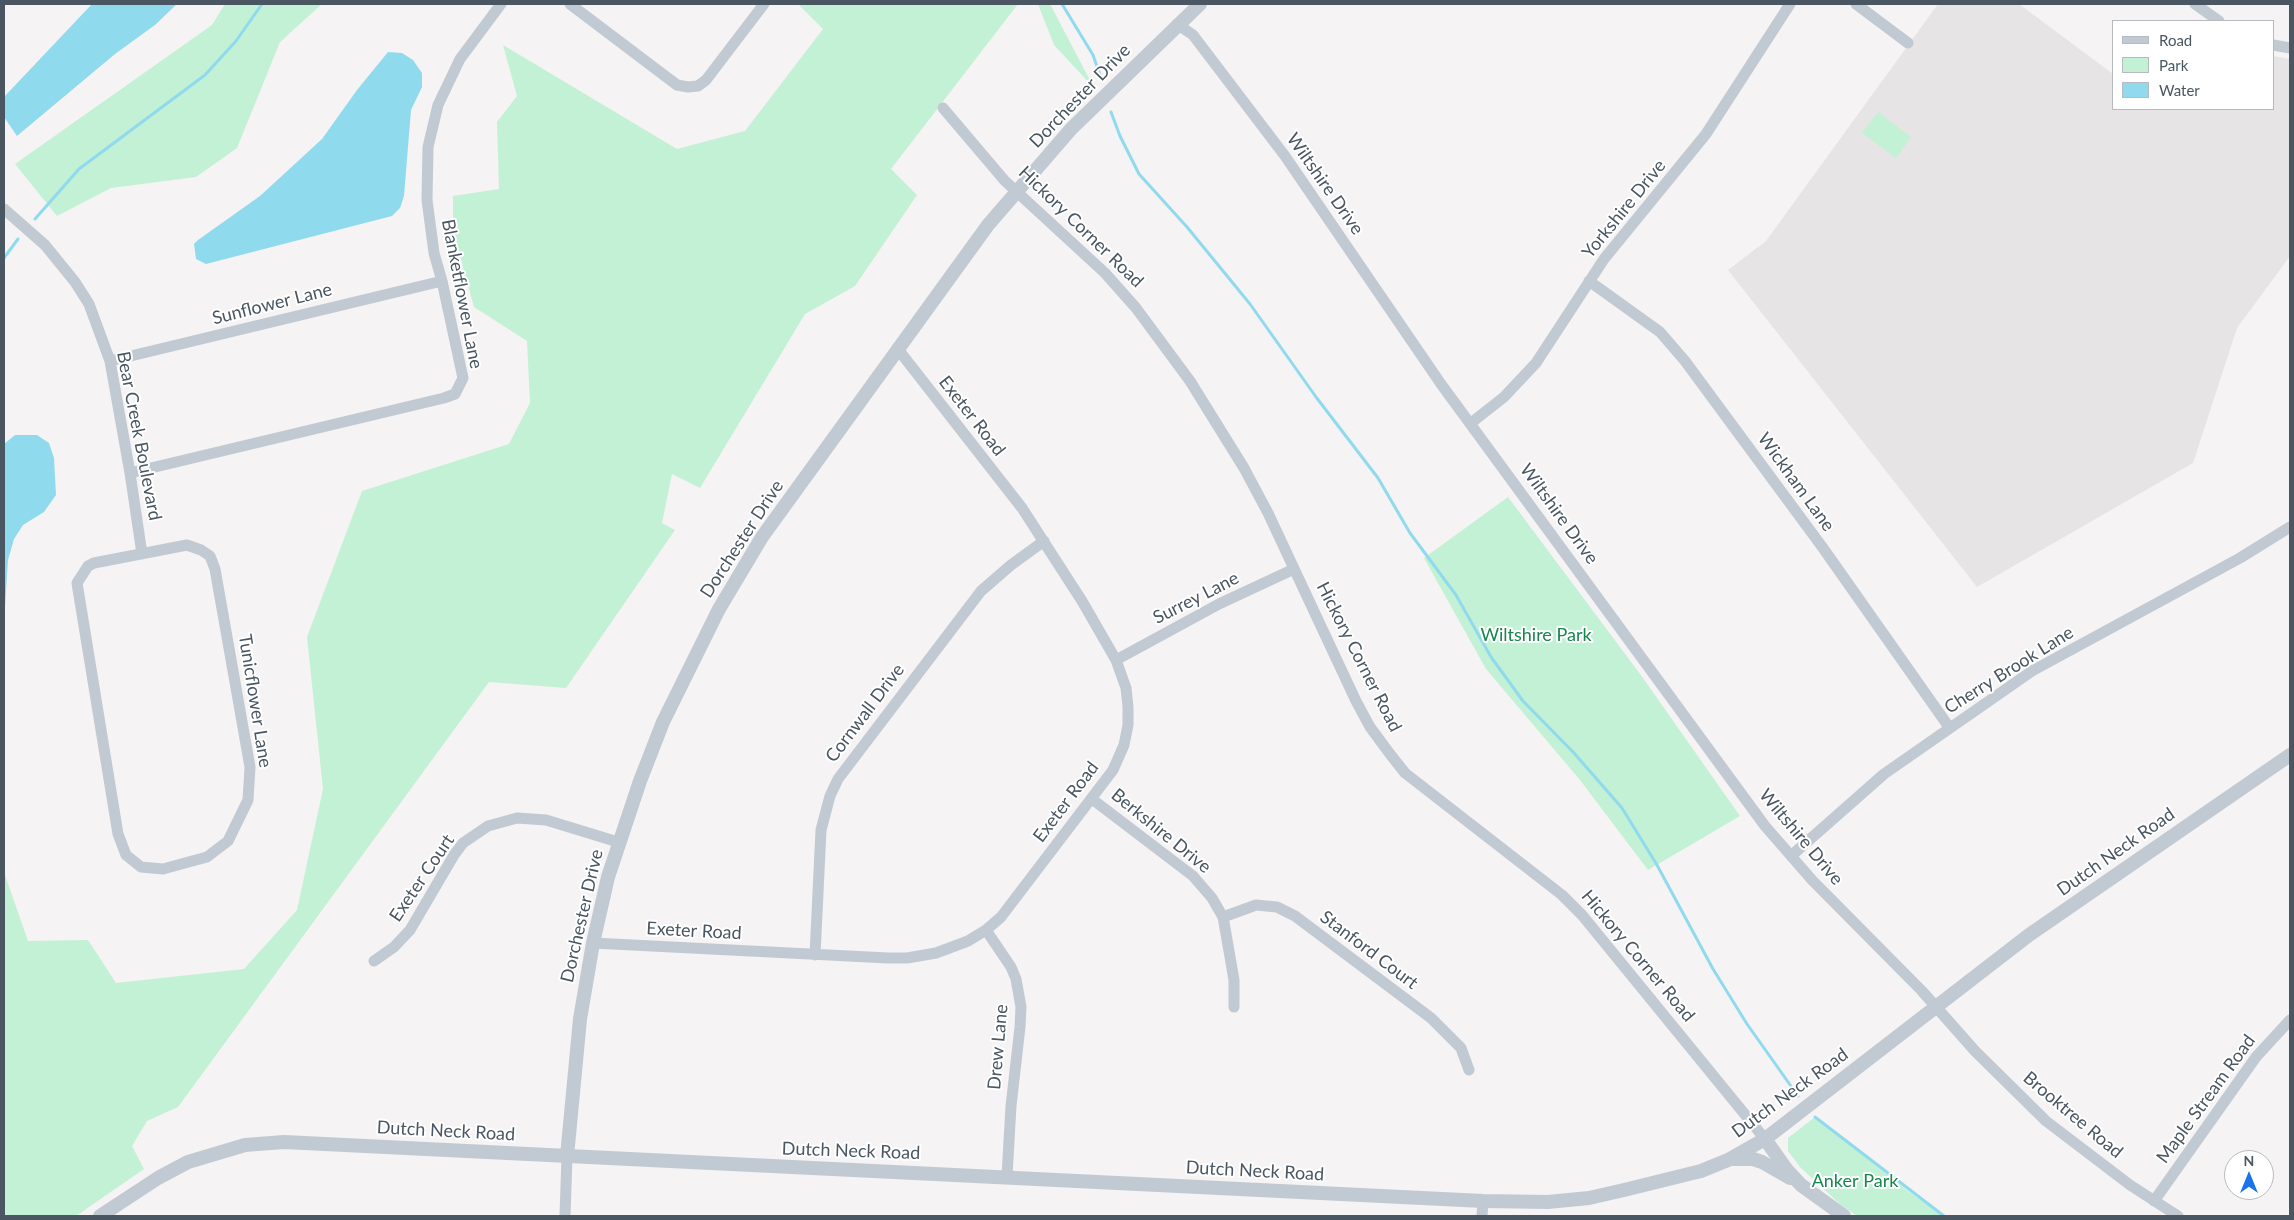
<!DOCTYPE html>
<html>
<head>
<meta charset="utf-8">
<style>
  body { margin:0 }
  #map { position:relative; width:2294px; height:1220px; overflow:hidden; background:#f5f3f3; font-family:Lato,sans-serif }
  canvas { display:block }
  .frame { position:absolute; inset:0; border:5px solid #4a5661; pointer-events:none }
  .legend { position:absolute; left:2112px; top:20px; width:162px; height:90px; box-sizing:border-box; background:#fff; border:1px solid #b7bbc0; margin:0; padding:6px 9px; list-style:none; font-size:15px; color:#4a5661 }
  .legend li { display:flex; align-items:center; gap:10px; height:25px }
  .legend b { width:25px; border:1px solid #b7bbc0 }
  .north { position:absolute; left:2224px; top:1150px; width:50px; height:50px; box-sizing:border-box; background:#fff; border:1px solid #b7bbc0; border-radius:50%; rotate:0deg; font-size:14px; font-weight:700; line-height:20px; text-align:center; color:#4a5661 }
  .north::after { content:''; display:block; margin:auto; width:18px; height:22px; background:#1a73e8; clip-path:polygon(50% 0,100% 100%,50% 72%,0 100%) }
</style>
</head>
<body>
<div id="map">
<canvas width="2294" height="1220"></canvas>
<div class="frame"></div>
<ul class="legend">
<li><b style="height:6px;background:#c1cad2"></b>Road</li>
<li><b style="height:14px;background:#c3f1d5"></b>Park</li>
<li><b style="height:14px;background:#90daee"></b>Water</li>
</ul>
<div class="north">N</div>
</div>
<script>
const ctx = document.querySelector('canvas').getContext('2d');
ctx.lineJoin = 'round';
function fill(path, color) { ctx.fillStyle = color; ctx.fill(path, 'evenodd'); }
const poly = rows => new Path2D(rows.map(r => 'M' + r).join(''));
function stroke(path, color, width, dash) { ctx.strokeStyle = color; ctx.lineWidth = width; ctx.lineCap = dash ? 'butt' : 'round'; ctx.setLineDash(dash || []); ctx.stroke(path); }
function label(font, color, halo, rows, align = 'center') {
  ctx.font = font + ' Lato,sans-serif'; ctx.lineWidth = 4; ctx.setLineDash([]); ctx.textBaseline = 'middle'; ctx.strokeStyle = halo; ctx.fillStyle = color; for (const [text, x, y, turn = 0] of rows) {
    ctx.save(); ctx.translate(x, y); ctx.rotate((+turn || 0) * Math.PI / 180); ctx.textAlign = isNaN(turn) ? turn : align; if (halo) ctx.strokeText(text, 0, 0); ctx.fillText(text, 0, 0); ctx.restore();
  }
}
const education = poly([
  [1938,4,2019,4,2113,74,2113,109,2273,109,2273,56,2290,59,2290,256,2237,328,2193,463,1977,587,1728,270,1766,241]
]);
const green = poly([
  [225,4,322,4,280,42,237,148,196,177,111,188,57,216,15,164,212,25],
  [798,4,1018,4,891,169,917,195,855,286,805,314,700,488,672,474,662,523,675,530,566,688,489,682,178,1107,147,1121,132,1146,144,1169,76,1216,4,1216,4,872,28,941,88,940,116,983,244,969,297,910,323,789,307,637,362,491,509,444,530,403,527,341,474,307,453,230,453,196,499,189,497,122,517,96,503,45,677,149,745,131,823,29],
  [1038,4,1050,4,1094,88,1054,45],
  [1878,112,1911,137,1896,158,1862,133],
  [1508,497,1643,678,1740,816,1648,870,1580,780,1486,669,1424,558],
  [1815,1117,1908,1191,1944,1216,1857,1216,1841,1205,1800,1167,1788,1151,1788,1138]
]);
const water = poly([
  [92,4,177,4,155,25,115,54,17,136,4,117,4,97],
  [388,52,402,53,413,60,422,73,422,87,411,110,404,196,400,208,392,216,206,264,196,259,194,244,198,240,260,196,322,139,357,90],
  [15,435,37,435,49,443,54,458,56,495,44,512,23,525,14,539,8,560,4,622,4,444]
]);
const stream = poly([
  [1062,4,1093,55,1101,78],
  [1111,112,1120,136,1139,174,1187,227,1250,304,1316,397,1378,478,1410,533,1456,595,1491,657,1523,701,1574,753,1622,808,1657,865,1713,969,1747,1024,1798,1096],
  [35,219,79,169,205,75,236,41,262,4],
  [4,258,18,239],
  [1815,1117,1944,1216]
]);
const minor = poly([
  [570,4,677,85,688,87,698,86,706,80,764,4],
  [1856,4,1908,43],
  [2195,4,2219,21],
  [1177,24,1193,35,1285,156,1441,384,1765,826,1812,880,1922,991,1975,1051,2046,1121,2130,1185,2178,1216],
  [2273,45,2290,48],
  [943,108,1005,181,1105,273,1136,308,1190,381,1244,468,1268,513,1356,701,1370,727,1390,754,1405,773,1562,895,1582,915,1765,1139],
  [4,209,45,245,75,282,89,304,110,361,130,473,142,554],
  [1589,281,1660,332,1685,361,1823,548,1949,727],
  [110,361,442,281],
  [1471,423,1504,397,1536,363,1604,259,1706,134,1790,4],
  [130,473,444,398,455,394,463,378,442,281,434,253,427,200,428,147,438,105,460,59,501,4],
  [187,545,201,550,210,556,215,569,250,767,248,800,228,841,207,857,163,869,141,867,126,855,118,834,77,583,88,566,94,563,187,545],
  [1116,660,1219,604,1294,569],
  [1092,799,1193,876,1212,898,1223,917,1225,928,1234,980,1234,1007],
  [1791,856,1884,774,2032,671,2240,558,2290,527],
  [1223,917,1256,905,1277,907,1295,916,1431,1018,1461,1048,1469,1070],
  [986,930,1011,967,1016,979,1021,1007,1020,1027,1011,1106,1007,1176],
  [593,943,888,958,907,958,936,953,968,941,986,930,1001,917,1113,770,1124,745,1128,725,1128,707,1126,688,1116,660,1082,601,1022,508,897,348],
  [815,955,821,830,830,796,838,779,981,591,1011,565,1044,541],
  [374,961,394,947,410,930,454,855,463,843,488,826,517,818,546,820,618,842],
  [2154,1201,2256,1057,2290,1020],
  [565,1216,567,1156],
  [1482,1216,1483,1201]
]);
const tertiary = poly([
  [1765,1139,1787,1170,1801,1185,1844,1216],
  [567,1156,580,1019,593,943,608,877,640,781,663,722,719,609,762,537,988,225,1071,129,1200,4],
  [1731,1159,1753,1159,1762,1162,1790,1178],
  [100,1216,158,1178,188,1162,245,1145,284,1142,1483,1201,1548,1202,1589,1198,1624,1190,1701,1171,1728,1160,1765,1139,2029,935,2290,755]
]);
const streetNames = [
  ["Dorchester Drive",1080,96,-46],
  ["Wiltshire Drive",1325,184,55],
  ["Yorkshire Drive",1624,209,-51],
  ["Hickory Corner Road",1081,227,44],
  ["Blanketflower Lane",462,294,79],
  ["Sunflower Lane",272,304,-14],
  ["Exeter Road",972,416,52],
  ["Bear Creek Boulevard",139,436,79],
  ["Wickham Lane",1796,482,54],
  ["Wiltshire Drive",1559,514,54],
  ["Dorchester Drive",742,539,-57],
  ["Surrey Lane",1196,598,-27],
  ["Hickory Corner Road",1359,657,63],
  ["Cherry Brook Lane",2009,670,-32],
  ["Tunicflower Lane",255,701,81],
  ["Cornwall Drive",865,713,-53],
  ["Exeter Road",1066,802,-53],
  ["Berkshire Drive",1161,831,39],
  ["Wiltshire Drive",1801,837,50],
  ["Dutch Neck Road",2116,852,-35],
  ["Exeter Court",422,878,-56],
  ["Dorchester Drive",582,916,-77],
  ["Exeter Road",694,931,3],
  ["Stanford Court",1369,950,37],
  ["Hickory Corner Road",1638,956,50],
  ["Drew Lane",998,1047,-85],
  ["Dutch Neck Road",1790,1093,-36],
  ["Maple Stream Road",2206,1099,-54],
  ["Brooktree Road",2073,1115,40],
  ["Dutch Neck Road",446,1131,3],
  ["Dutch Neck Road",851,1151,2],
  ["Dutch Neck Road",1255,1171,3]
];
const parkNames = [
  ["Wiltshire Park",1536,635],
  ["Anker Park",1855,1181]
];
fill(education, '#e6e4e5');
fill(green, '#c3f1d5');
fill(water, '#90daee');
stroke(stream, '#90daee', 3);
stroke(minor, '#c1cad2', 11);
stroke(tertiary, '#c1cad2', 14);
label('18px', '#4a5661', '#fff', streetNames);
label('18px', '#17864f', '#fff', parkNames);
</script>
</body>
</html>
